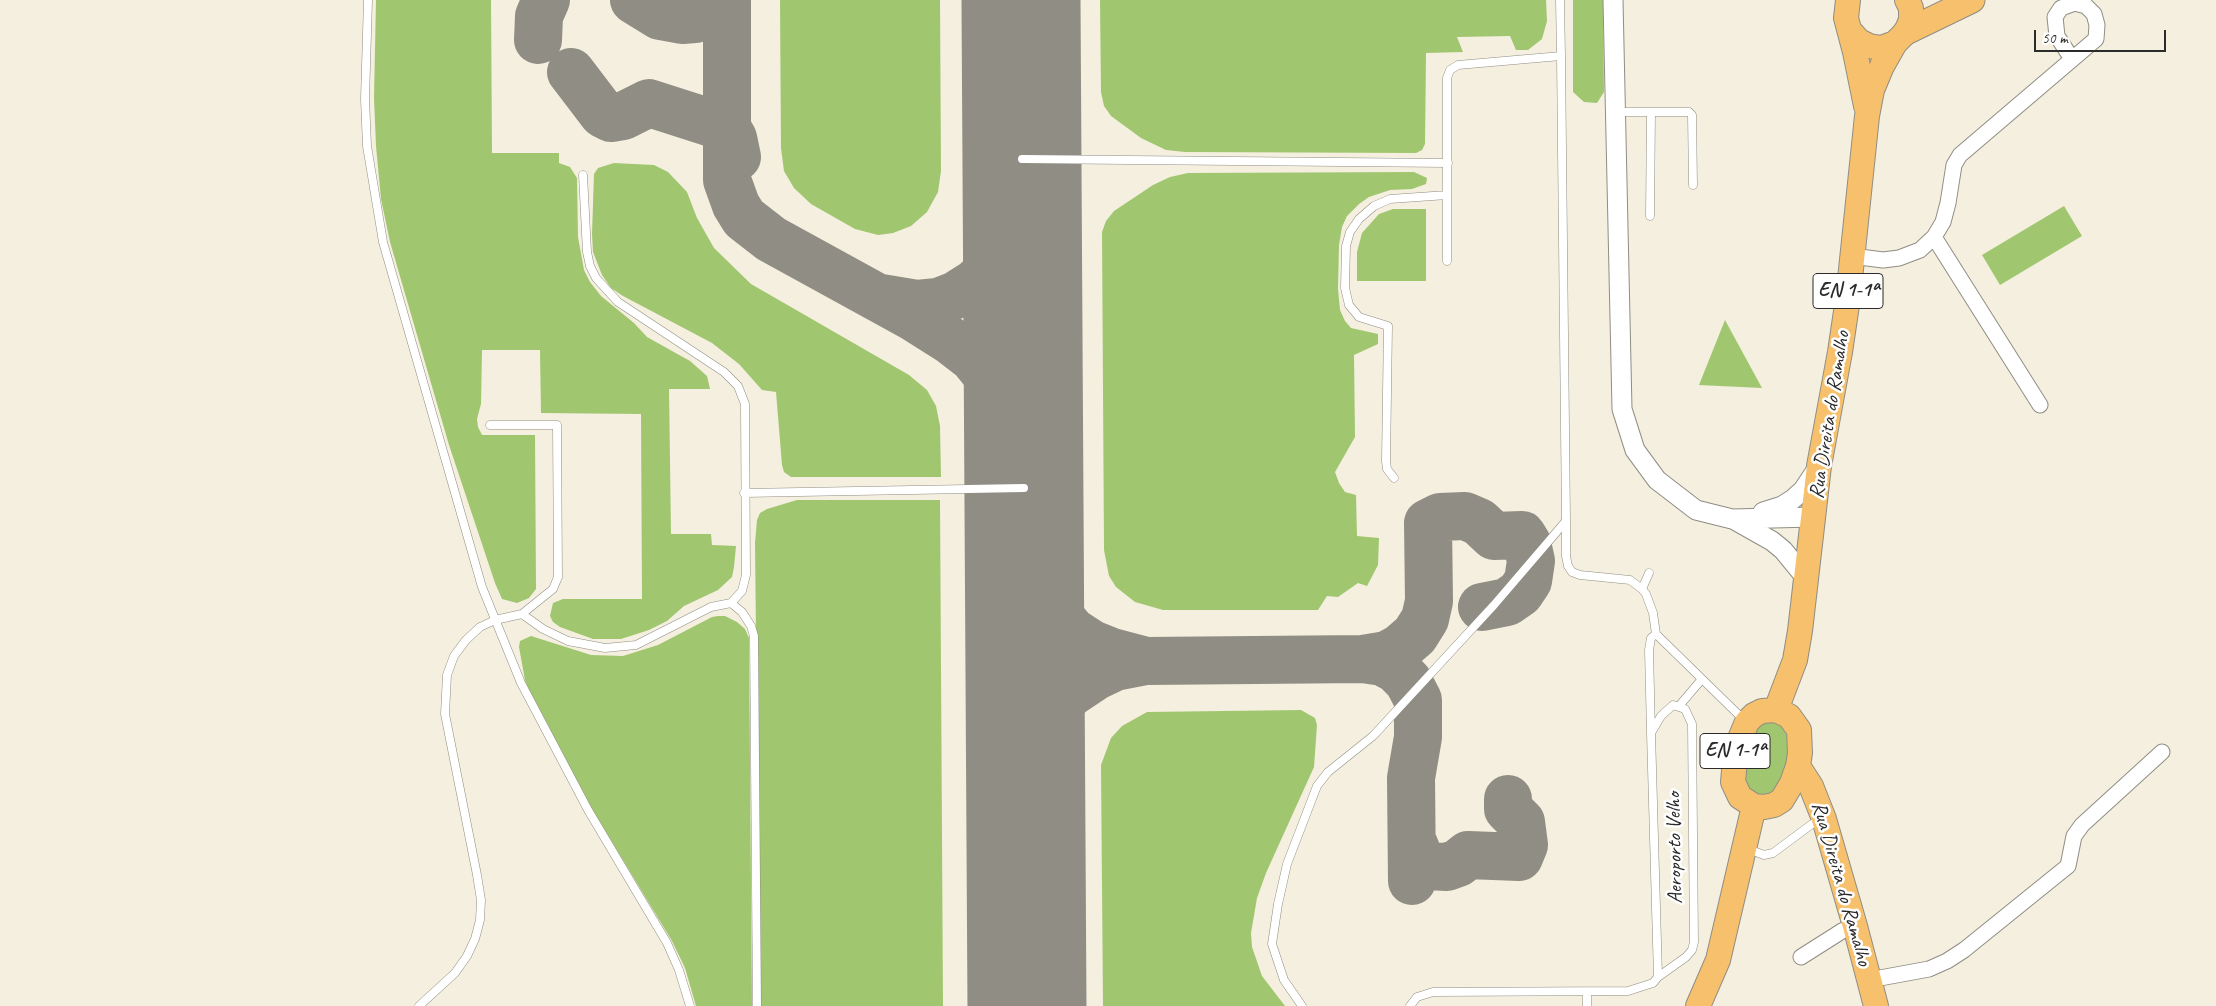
<!DOCTYPE html>
<html>
<head>
<meta charset="utf-8">
<style>
  body { margin:0 }
  #map { position:relative; width:2216px; height:1006px; overflow:hidden; background:#f4efde; font-family:Caveat,sans-serif }
  canvas { display:block }
  .scale { position:absolute; left:2034px; top:30px; width:132px; height:22px; box-sizing:border-box; border:2px solid #2b2b2b; border-top:0; padding-left:6px; font-size:15px; line-height:18px; white-space:nowrap; color:#2b2b2b; -webkit-text-stroke:4px #fff; paint-order:stroke }
</style>
</head>
<body>
<div id="map">
<canvas width="2216" height="1006"></canvas>
<div class="scale">50 m</div>
</div>
<script>
const ctx = document.querySelector('canvas').getContext('2d');
ctx.lineJoin = 'round';
function fill(path, color) { ctx.fillStyle = color; ctx.fill(path, 'evenodd'); }
const poly = rows => new Path2D(rows.map(r => 'M' + r).join(''));
function stroke(path, color, width, dash) { ctx.strokeStyle = color; ctx.lineWidth = width; ctx.lineCap = dash ? 'butt' : 'round'; ctx.setLineDash(dash || []); ctx.stroke(path); }
function label(font, color, halo, rows, align = 'center') {
  ctx.font = font + ' Caveat,sans-serif'; ctx.lineWidth = 5; ctx.setLineDash([]); ctx.textBaseline = 'middle'; ctx.strokeStyle = halo; ctx.fillStyle = color; for (const [text, x, y, turn = 0] of rows) {
    ctx.save(); ctx.translate(x, y); ctx.rotate((+turn || 0) * Math.PI / 180); ctx.textAlign = isNaN(turn) ? turn : align; if (halo) ctx.strokeText(text, 0, 0); ctx.fillText(text, 0, 0); ctx.restore();
  }
}
const green = poly([
  [376,0,491,0,492,153,559,153,559,163,570,167,577,178,578,237,584,270,590,282,601,296,634,323,647,337,690,361,707,376,710,389,669,389,671,534,711,534,712,545,736,546,734,567,732,577,718,590,684,606,667,621,649,630,621,639,593,639,560,627,553,622,550,616,553,603,563,599,642,599,641,414,541,413,540,350,482,350,481,404,477,419,478,427,482,435,535,435,536,589,529,598,517,603,502,599,495,583,449,445,390,242,381,199,376,146,374,98],
  [780,0,940,0,941,171,938,192,927,212,911,226,893,233,878,235,855,229,811,204,794,188,784,171,781,148],
  [1100,0,1546,0,1547,21,1542,39,1528,50,1516,50,1510,36,1457,37,1463,52,1426,53,1425,144,1422,150,1416,153,1185,152,1166,150,1141,138,1111,116,1104,106,1101,92],
  [1573,0,1603,0,1604,92,1597,103,1584,102,1573,92],
  [614,163,654,165,668,172,687,192,697,218,714,248,751,284,909,375,927,390,936,406,940,426,941,477,791,477,784,472,782,465,776,392,762,390,739,364,712,343,623,296,611,288,602,275,593,252,592,234,594,174,598,168],
  [1414,172,1427,178,1426,184,1412,189,1390,190,1369,197,1359,204,1347,216,1342,227,1339,245,1338,289,1340,310,1345,321,1351,328,1378,334,1378,344,1354,355,1355,437,1335,472,1339,483,1345,492,1356,495,1357,536,1379,538,1378,565,1367,586,1358,583,1338,597,1327,596,1318,610,1163,610,1135,602,1116,587,1109,576,1104,550,1102,232,1106,221,1114,211,1153,185,1170,177,1188,173],
  [2064,206,2082,236,2000,285,1982,255],
  [1393,209,1426,209,1426,281,1357,281,1357,252,1362,233,1379,214],
  [1725,320,1762,388,1699,385],
  [797,500,940,500,943,1006,760,1006,755,543,757,520,760,513,767,509],
  [718,616,725,616,737,622,745,629,749,638,752,1006,696,1006,685,968,672,941,592,809,529,691,525,680,519,647,520,641,531,636,591,655,623,656,658,645,712,617],
  [1301,710,1315,718,1317,725,1314,767,1266,873,1257,898,1251,933,1252,947,1262,976,1285,1006,1103,1006,1101,765,1111,738,1122,726,1147,712],
  [1778,720,1791,733,1787,772,1770,796,1751,795,1742,780,1742,760,1759,723]
]);
const taxiway = poly([
  [634,0,660,16,682,20,695,19,727,6],
  [727,0,727,180,736,205,744,218,771,239,913,317,951,341,973,358,991,380,1006,407,1017,439,1024,475],
  [538,40,539,16,546,0],
  [571,72,603,114,611,118,623,116,649,103,727,128,733,138,737,157],
  [881,298,917,304,938,302,956,295,975,283,991,268,1005,249,1012,235,1022,177],
  [1025,545,1035,578,1045,599,1072,631,1092,644,1112,652,1146,661],
  [1363,659,1383,662,1396,669,1408,681,1418,700,1418,737,1411,778,1412,881],
  [1026,807,1032,754,1047,722,1069,694,1096,676,1115,667,1146,661,1363,659,1387,655,1400,648,1415,635,1425,619,1429,601,1428,523,1440,517,1465,516,1479,522,1494,536,1522,535,1527,543,1531,561,1528,581,1520,593,1507,602,1482,607],
  [1412,840,1419,857,1428,866,1447,867,1458,863,1468,855,1519,857,1524,845,1521,822,1508,809,1508,799]
]);
const runway = poly([
  [1021,0,1027,1006]
]);
const service = poly([
  [368,0,365,99,367,146,383,242,482,587,521,683,588,810,667,943,679,970,690,1006],
  [1616,112,1689,112,1692,115,1693,185],
  [1022,159,1448,163],
  [1650,216,1651,112],
  [1447,261,1447,78,1450,70,1458,65,1561,56,1560,0],
  [490,425,557,425,558,577,553,589,522,614],
  [1394,478,1387,469,1386,461,1388,326,1359,317,1349,305,1345,288,1346,246,1350,232,1359,219,1374,206,1390,199,1447,195],
  [744,493,1024,488],
  [1566,521,1566,556,1568,566,1572,572,1580,575,1630,580,1642,589],
  [1649,573,1642,589,1646,594,1653,613,1656,634,1745,721],
  [731,603,742,612,751,626,754,636,757,1006],
  [1679,706,1702,679],
  [1651,733,1649,650,1651,638,1656,634],
  [1748,849,1764,855,1773,853,1812,824,1822,820],
  [419,1006,455,973,467,956,475,939,480,920,481,900,477,875,445,714,447,675,454,656,466,640,480,627,495,620,522,614,543,629,568,641,605,648,636,645,711,607,731,603,742,591,746,575,745,404,738,386,724,372,618,302,596,278,590,266,587,252,583,175],
  [1302,1006,1284,980,1272,944,1278,904,1287,864,1317,786,1328,772,1373,736,1494,605,1566,521,1561,56],
  [1410,1006,1417,997,1433,992,1628,991,1653,983,1658,977,1686,957,1692,950,1694,942,1692,724,1685,709,1673,705,1661,716,1651,733,1658,977],
  [1587,1006,1587,992]
]);
const minor = poly([
  [1934,237,2040,405],
  [1852,256,1883,260,1899,258,1920,250,1934,237,1943,222,1948,203,1954,165,1960,155,2096,39,2097,25,2094,14,2086,6,2075,3,2061,8,2055,17,2057,36,2072,59],
  [1801,957,1842,931,1855,926],
  [1869,980,1929,969,1947,961,1964,950,2068,866,2074,836,2082,825,2162,752]
]);
const tertiary = poly([
  [1613,0,1622,409,1635,450,1657,480,1696,510,1732,519,1814,517],
  [1763,512,1782,506,1793,499,1803,490,1819,466],
  [1733,519,1772,541,1783,550,1806,578]
]);
const primary = poly([
  [1848,0,1846,18,1855,52,1866,106],
  [1850,31,1859,41,1869,46,1881,48,1895,43,1906,32,1911,20,1911,8,1907,0],
  [1776,710,1795,660,1800,631,1819,466,1840,352,1848,298,1867,116,1872,90,1882,66,1895,43],
  [1776,710,1789,716,1799,730,1800,753,1798,766,1792,783,1782,800,1774,805,1764,807,1754,806,1740,797,1733,782,1736,748,1747,722,1754,715,1762,711,1776,710],
  [1798,766,1811,786,1824,819,1855,926,1876,1006],
  [1698,1006,1718,960,1754,806]
]);
const trunk = poly([
  [1906,32,1972,0]
]);
const shields = [
  [1848,291,70],
  [1735,751,70]
];
const shieldNames = [
  ["EN 1-1ª",1848,291],
  ["EN 1-1ª",1735,751]
];
const streetNames = [
  ["Rua Direita do Ramalho",1830,415,-81],
  ["Aeroporto Velho",1675,848,-91],
  ["Rua Direita do Ramalho",1841,884,74]
];
fill(green, '#a1c670');
stroke(taxiway, '#908d84', 48);
stroke(runway, '#908d84', 119);
stroke(service, '#908d84', 9);
stroke(minor, '#908d84', 17);
stroke(tertiary, '#908d84', 21);
stroke(primary, '#908d84', 26);
stroke(trunk, '#908d84', 27);
stroke(service, '#fff', 8);
stroke(minor, '#fff', 15);
stroke(tertiary, '#fff', 19);
stroke(primary, '#f7c06c', 24);
stroke(trunk, '#f7c06c', 25);
for (const [x, y, w] of shields) { const box = new Path2D(); box.roundRect(x - w / 2, y - 17.5, w, 35, 4); ctx.fillStyle = '#fff'; ctx.fill(box); stroke(box, '#2b2b2b', 1); }
label('bold 20px', '#2b2b2b', null, shieldNames);
label('21px', '#2b2b2b', '#fff', streetNames);
</script>
</body>
</html>
